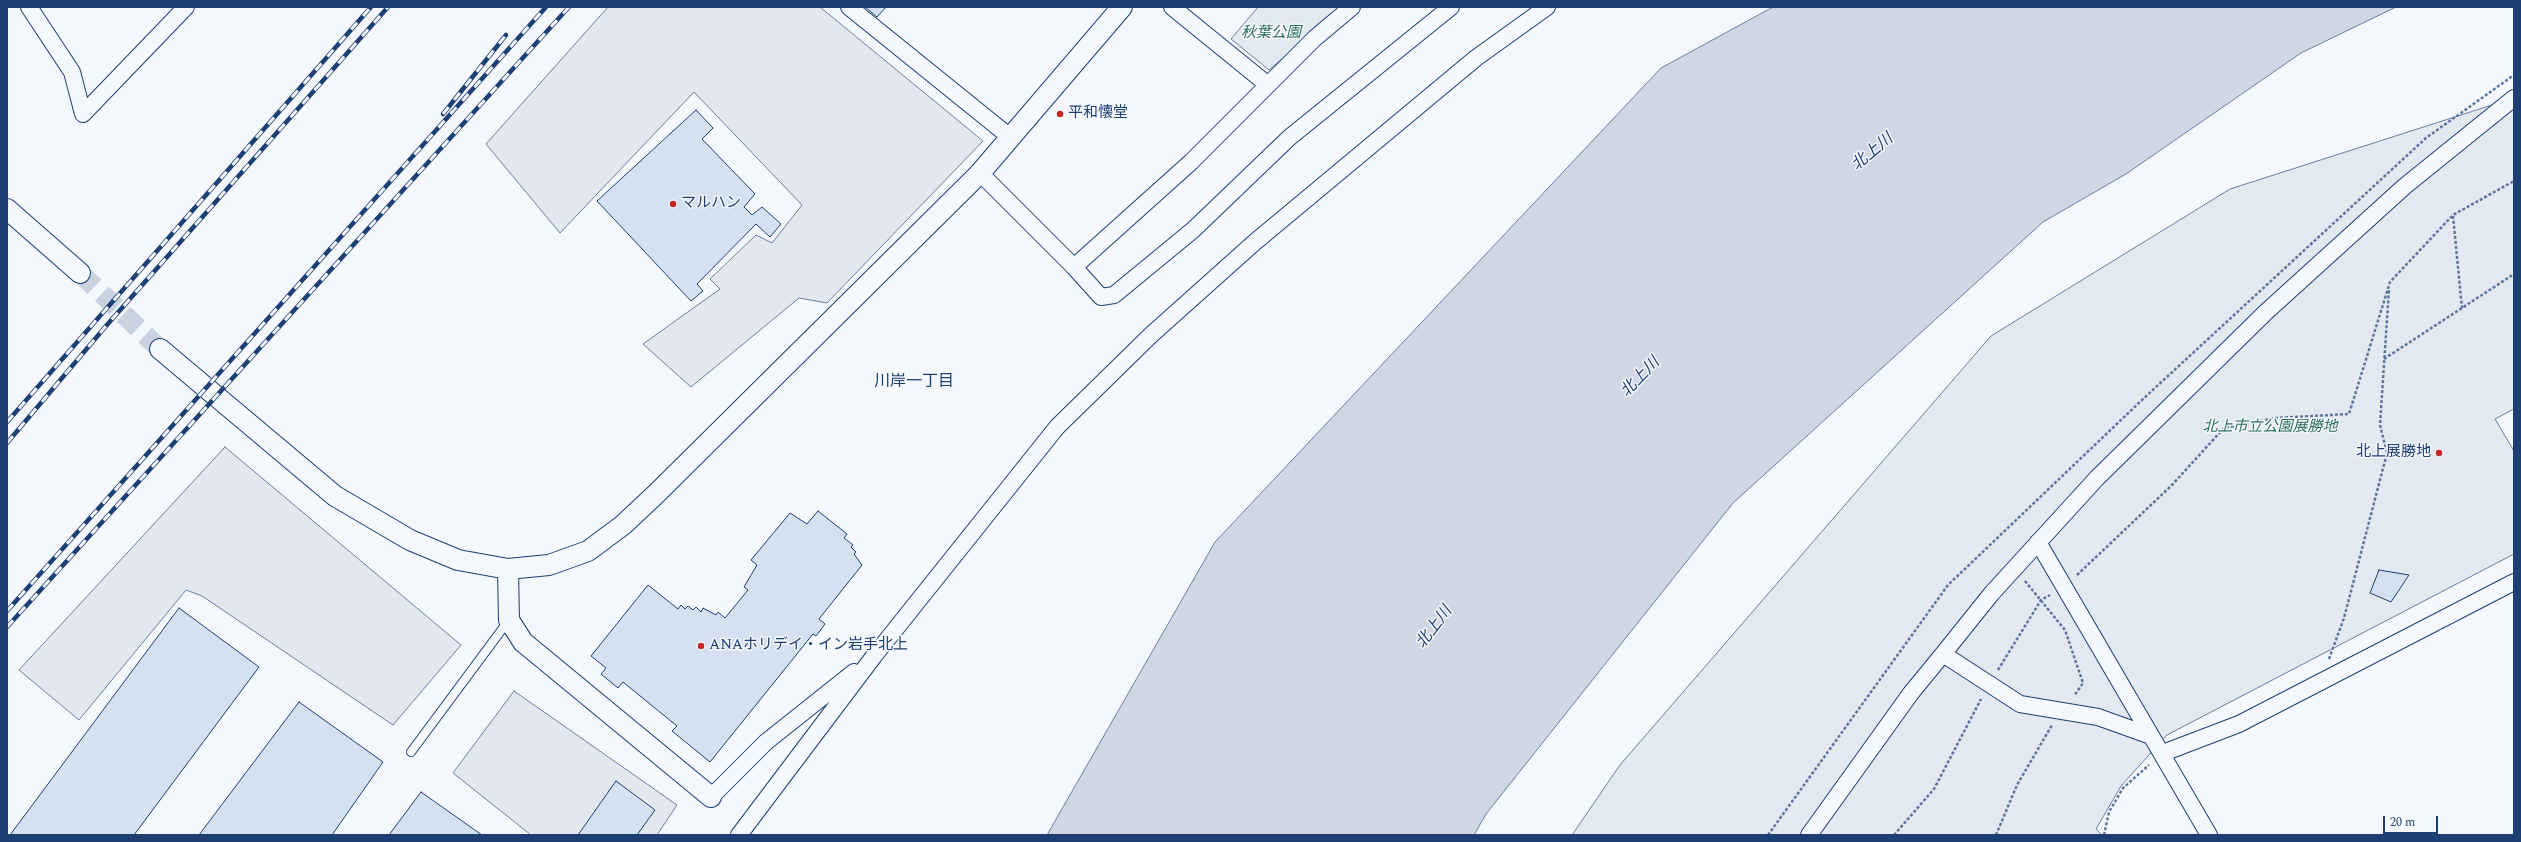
<!DOCTYPE html>
<html>
<head>
<meta charset="utf-8">
<style>
  body { margin:0 }
  #map { position:relative; width:2521px; height:842px; overflow:hidden; background:#f4f7fb; font-family:Spectral,serif }
  canvas { display:block }
  .frame { position:absolute; inset:0; border:8px solid #1d3f73; pointer-events:none }
  .scale { position:absolute; left:2383px; top:816px; width:55px; height:18px; box-sizing:border-box; border:2px solid #1d3f73; border-top:0; padding-left:5px; font-size:12px; line-height:14px; white-space:nowrap; color:#1d3f73; -webkit-text-stroke:3px #f4f7fb; paint-order:stroke }
</style>
</head>
<body>
<div id="map">
<canvas width="2521" height="842"></canvas>
<div class="frame"></div>
<div class="scale">20 m</div>
</div>
<script>
const ctx = document.querySelector('canvas').getContext('2d');
ctx.lineJoin = 'round';
function fill(path, color) { ctx.fillStyle = color; ctx.fill(path, 'evenodd'); }
const poly = rows => new Path2D(rows.map(r => 'M' + r).join(''));
function stroke(path, color, width, dash) { ctx.strokeStyle = color; ctx.lineWidth = width; ctx.lineCap = dash ? 'butt' : 'round'; ctx.setLineDash(dash || []); ctx.stroke(path); }
function label(font, color, halo, rows, align = 'center') {
  ctx.font = font + ' Spectral,"Noto Sans JP",serif'; ctx.lineWidth = 3; ctx.setLineDash([]); ctx.textBaseline = 'middle'; ctx.strokeStyle = halo; ctx.fillStyle = color; for (const [text, x, y, turn = 0] of rows) {
    ctx.save(); ctx.translate(x, y); ctx.rotate((+turn || 0) * Math.PI / 180); ctx.textAlign = isNaN(turn) ? turn : align; if (halo) ctx.strokeText(text, 0, 0); ctx.fillText(text, 0, 0); ctx.restore();
  }
}
const green = poly([
  [1258,7,1343,7,1269,70,1231,39,1258,7],
  [2514,98,2514,409,2495,419,2514,451,2514,554,2167,735,2121,786,2096,829,2102,835,1572,835,1620,765,1991,336,2230,189,2514,98]
]);
const parking = poly([
  [608,7,820,7,983,141,827,303,799,298,691,387,643,344,720,289,710,279,756,235,772,243,802,205,694,92,560,233,486,144,608,7],
  [225,447,461,645,393,725,202,596,186,590,79,720,19,670,225,447],
  [514,691,677,805,657,835,531,835,453,773,514,691]
]);
const water = poly([
  [1773,7,2396,7,2301,53,2126,174,2043,222,1733,503,1486,814,1474,835,1047,835,1215,542,1661,68,1773,7]
]);
const building = poly([
  [865,7,886,7,877,17,865,7],
  [696,110,713,128,702,139,755,194,744,207,752,215,762,207,781,224,770,237,756,224,697,284,703,291,691,301,597,201,696,110],
  [818,511,847,534,844,538,853,545,851,547,856,552,854,554,862,565,819,619,825,624,816,636,813,634,710,762,672,731,677,726,623,682,618,688,601,674,606,668,591,656,648,585,678,609,681,605,685,609,688,606,693,610,696,607,701,612,703,608,716,615,718,612,725,618,748,590,744,587,757,565,751,560,790,513,807,524,818,511],
  [2379,570,2409,575,2391,602,2370,593,2379,570],
  [179,608,259,667,134,835,10,835,179,608],
  [299,702,383,762,332,835,199,835,299,702],
  [616,781,655,810,637,835,578,835,616,781],
  [421,792,482,835,389,835,421,792]
]);
const tertiaryTunnel = poly([
  [80,273,160,349]
]);
const path = poly([
  [2453,216,2462,308],
  [2384,359,2514,274],
  [2077,575,2171,486,2224,428,2276,418,2349,414,2390,282,2453,215,2514,181],
  [2025,581,2065,630,2083,683,2074,696],
  [2329,659,2344,618,2387,453,2380,425,2389,289],
  [1998,670,2041,600,2050,595],
  [1768,835,1948,585,2143,399,2426,138,2514,75],
  [1894,835,1934,789,1981,699],
  [1996,835,2017,785,2052,725],
  [2104,835,2109,812,2123,788,2149,765]
]);
const service = poly([
  [411,752,509,620]
]);
const minor = poly([
  [29,7,72,72,83,114,186,7],
  [849,7,1010,137],
  [1172,7,1268,85],
  [980,173,1074,267,1101,297,1114,295,1193,230,1290,137,1451,7],
  [1074,267,1191,162,1315,38,1352,7],
  [2038,542,2209,835],
  [1943,654,2020,704,2098,717,2151,736],
  [2163,753,2239,724,2514,582],
  [711,797,766,742,854,672],
  [739,835,874,656,1057,427,1151,335,1255,242,1476,58,1547,7],
  [1809,835,1911,693,1943,654,1992,593,2097,478,2266,312,2405,186,2514,98]
]);
const tertiary = poly([
  [7,209,80,273],
  [160,349,335,496,410,540,458,560,508,569,549,565,588,551,623,525,656,494,980,173,1122,7],
  [508,569,509,620,523,642,711,797]
]);
const rail = poly([
  [443,114,506,35],
  [7,422,371,7],
  [7,443,106,326,388,7],
  [7,611,546,7],
  [7,627,569,7]
]);
const markers = [
  [1060,114,4,"#c62828"],
  [673,204,4,"#c62828"],
  [2439,453,4,"#c62828"],
  [701,646,4,"#c62828"]
];
const parkNames = [
  ["秋葉公園",1271,34],
  ["北上市立公園展勝地",2270,428]
];
const poiNames = [
  ["平和懐堂",1068,114],
  ["マルハン",681,204],
  ["北上展勝地",2431,453,"right"],
  ["ANAホリデイ・イン岩手北上",709,646]
];
const waterNames = [
  ["北上川",1873,153,-40],
  ["北上川",1641,378,-46],
  ["北上川",1435,628,-53]
];
const neighbourhoodNames = [
  ["川岸一丁目",914,383]
];
fill(green, '#e3e9f0');
stroke(green, '#687fa3', 1);
fill(parking, '#e3e8f0');
stroke(parking, '#687fa3', 1);
fill(water, '#cfd7e4');
stroke(water, '#687fa3', 1);
fill(building, '#d5e0f0');
stroke(building, '#1d3f73', 1);
stroke(tertiaryTunnel, '#c9d2e0', 20, [20, 10]);
stroke(service, '#1d3f73', 10);
stroke(minor, '#1d3f73', 18);
stroke(tertiary, '#1d3f73', 22);
stroke(path, '#5e769c', 2.5, [3, 2]);
stroke(service, '#f4f7fb', 8);
stroke(minor, '#f4f7fb', 16);
stroke(tertiary, '#f4f7fb', 20);
stroke(rail, '#1d3f73', 4.5);
stroke(rail, '#f4f7fb', 3, [9]);
for (const [x, y, r, color] of markers) { const dot = new Path2D(); dot.arc(x, y, r, 0, 2 * Math.PI); ctx.fillStyle = color; ctx.fill(dot); stroke(dot, '#f4f7fb', 1.5); }
label('italic 15px', '#2c6c60', '#f4f7fb', parkNames);
label('15px', '#1d3f73', '#f4f7fb', poiNames, 'left');
label('italic 16px', '#1d3f73', '#f4f7fb', waterNames);
label('16px', '#1d3f73', '#f4f7fb', neighbourhoodNames);
</script>
</body>
</html>
